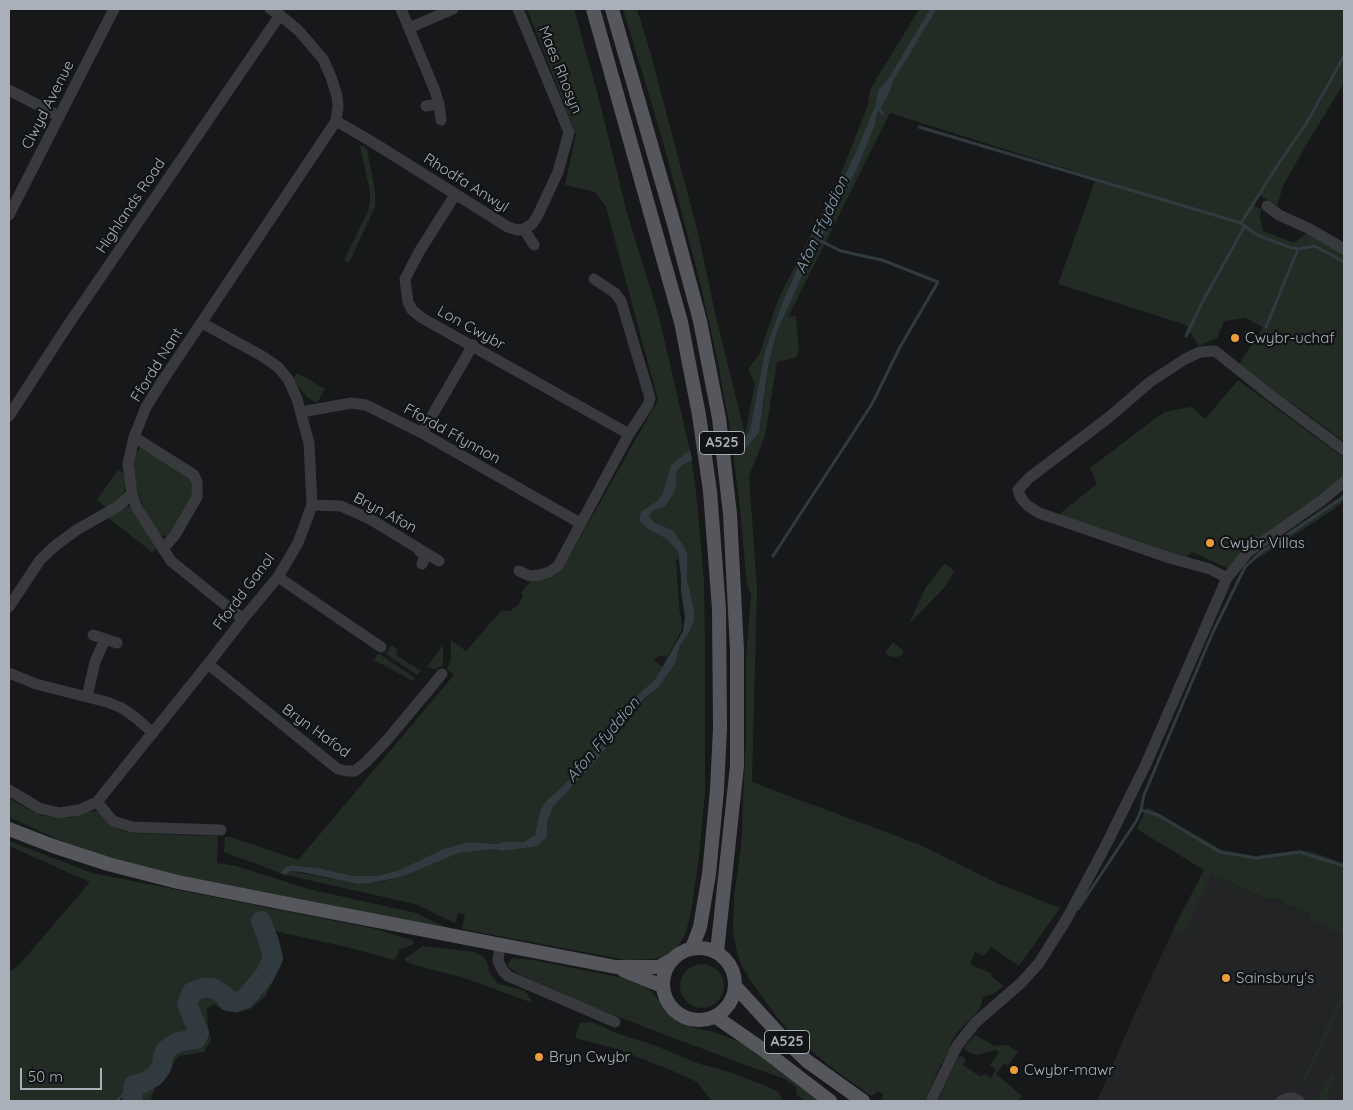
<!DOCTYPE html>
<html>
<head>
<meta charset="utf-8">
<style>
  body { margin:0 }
  #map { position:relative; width:1353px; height:1110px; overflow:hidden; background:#171819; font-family:Quicksand,sans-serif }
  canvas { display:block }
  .frame { position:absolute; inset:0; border:10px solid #aab0b9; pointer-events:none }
  .scale { position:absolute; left:20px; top:1068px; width:82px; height:22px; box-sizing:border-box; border:2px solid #aab0b9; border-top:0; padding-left:6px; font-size:15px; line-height:18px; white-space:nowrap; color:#aab0b9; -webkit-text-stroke:4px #121314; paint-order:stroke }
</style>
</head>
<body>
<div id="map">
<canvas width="1353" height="1110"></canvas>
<div class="frame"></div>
<div class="scale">50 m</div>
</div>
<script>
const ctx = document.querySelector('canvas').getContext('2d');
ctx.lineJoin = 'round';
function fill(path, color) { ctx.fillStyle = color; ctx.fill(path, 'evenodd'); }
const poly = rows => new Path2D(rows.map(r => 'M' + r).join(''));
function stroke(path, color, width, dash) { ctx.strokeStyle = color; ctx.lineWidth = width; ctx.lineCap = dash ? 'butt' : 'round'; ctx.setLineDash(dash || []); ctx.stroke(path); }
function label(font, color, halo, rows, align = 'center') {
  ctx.font = font + ' Quicksand,sans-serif'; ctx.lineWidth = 4.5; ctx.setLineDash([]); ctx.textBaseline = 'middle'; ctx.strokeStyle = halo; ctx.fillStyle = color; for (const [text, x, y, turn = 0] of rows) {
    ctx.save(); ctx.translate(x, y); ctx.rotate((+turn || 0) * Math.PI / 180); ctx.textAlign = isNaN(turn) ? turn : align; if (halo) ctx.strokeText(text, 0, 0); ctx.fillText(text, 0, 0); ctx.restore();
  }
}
const built = poly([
  [1211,874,1270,901,1272,898,1310,915,1309,919,1344,936,1344,1101,1097,1101,1132,1020,1172,932,1177,936]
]);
const green = poly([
  [527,9,574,9,600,103,627,213,659,317,691,455,697,500,704,582,705,646,705,793,699,857,691,913,685,935,675,950,663,957,652,959,626,960,462,929,465,914,458,913,455,923,415,904,286,875,290,871,358,884,384,881,401,877,459,853,492,849,503,851,518,848,547,836,547,822,553,807,596,761,647,697,658,688,675,664,680,646,689,633,694,621,694,609,687,579,687,566,678,551,679,558,676,560,679,607,682,625,681,631,667,657,658,656,654,661,663,667,656,678,634,699,599,745,563,786,546,801,535,835,523,842,508,841,495,844,467,842,443,849,400,870,377,876,354,876,318,868,292,865,286,867,280,873,224,852,225,837,231,837,298,860,454,675,447,669,451,660,451,640,466,651,501,611,510,611,519,604,523,596,521,593,527,585,531,582,552,577,563,568,658,400,606,207,595,192,565,185,576,134],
  [623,9,637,9,650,51,698,233,716,317,745,434,755,384,748,369,759,355,778,300,840,176,868,105,870,90,919,9,930,9,888,79,878,90,876,103,859,145,832,203,809,249,801,260,781,306,765,351,750,430,744,439,738,444,737,441,739,456,739,453,754,439,763,408,769,362,777,332,802,276,857,169,875,125,877,114,890,91,894,80,937,9,1344,9,1344,83,1306,145,1283,186,1277,206,1259,195,1253,205,1261,209,1260,217,1263,231,1294,243,1307,233,1344,252,1344,442,1310,416,1238,366,1263,327,1245,318,1224,321,1217,338,1199,346,1186,325,1058,284,1096,178,890,113,788,317,796,316,799,351,795,358,777,362,765,436,749,476,757,589,752,782,923,846,997,883,1060,908,1019,966,991,947,984,956,975,952,970,964,992,974,991,976,1004,986,993,994,983,997,980,1009,956,1034,950,1045,950,1049,940,1066,925,1101,882,1101,883,1094,878,1091,871,1096,828,1065,789,1031,776,1016,751,981,741,965,736,948,733,930,734,895,741,847,746,737,746,659,751,594,747,585,739,499,731,434,718,363,700,282,662,138],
  [360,146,364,146,367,149,375,191,375,207,349,263,344,260,368,211,370,201,370,192],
  [297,373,325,389,317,403,307,397,293,380],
  [1238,380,1344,458,1344,474,1340,480,1229,569,1192,552,1186,557,1170,554,1150,545,1058,515,1097,484,1090,468,1164,412,1191,407,1205,419],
  [141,447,189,477,191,480,192,495,169,535,165,536,159,535,145,511,134,482,133,471,134,454],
  [118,470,124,474,125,490,122,496,107,508,97,500],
  [1342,495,1344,495,1344,501,1333,510,1257,559,1256,554],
  [125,506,132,507,157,548,152,552,108,518],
  [945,563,954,571,944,588,909,624,926,587],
  [893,642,904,651,901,656,896,657,889,656,885,653],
  [391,645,398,650,396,655,421,671,417,675,386,654],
  [442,646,443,647,443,665,435,669,427,667],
  [378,653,415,678,413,681,374,660],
  [9,798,28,809,44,816,58,818,70,818,88,812,95,811,101,813,120,830,131,833,218,836,217,863,236,866,308,889,416,913,450,929,183,876,102,856,57,839,9,817],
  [1147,807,1222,850,1255,856,1300,850,1313,852,1344,864,1344,936,1309,919,1310,915,1273,898,1271,901,1211,874,1184,931,1177,936,1172,932,1204,870,1137,829],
  [9,841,92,873,376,929,412,940,414,944,399,950,398,955,393,960,351,948,275,931,280,947,281,965,265,997,250,1009,237,1013,222,1009,214,1004,207,1008,208,1028,211,1040,204,1052,179,1056,156,1085,150,1101,134,1101,136,1090,140,1089,148,1082,158,1078,164,1068,168,1053,171,1050,177,1046,196,1041,198,1037,200,1031,191,1002,194,994,201,990,214,991,223,1000,229,1004,237,1004,246,1001,254,992,258,991,268,978,275,957,269,925,258,920,270,956,269,965,263,975,249,990,233,1000,229,999,220,990,212,985,200,985,190,990,186,1004,197,1033,195,1037,176,1040,167,1046,162,1052,158,1067,154,1074,133,1085,113,1101,9,1101,9,972,19,965,90,882,9,846],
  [423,946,475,952,482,956,487,961,489,972,497,983,525,991,533,1003,461,977,414,965,406,961,404,959],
  [512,958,533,960,628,979,640,984,651,991,671,1016,678,1022,698,1029,711,1031,743,1043,819,1101,805,1101,797,1095,796,1087,783,1078,765,1072,679,1040,590,1006,523,976,508,967,508,964],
  '680 986a22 22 0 1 1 44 0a22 22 0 1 1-44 0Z',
  [1344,991,1344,1000,1305,1081,1302,1081],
  [592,1022,619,1034,651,1044,700,1064,726,1071,766,1086,778,1092,783,1101,712,1101,697,1082,671,1070,617,1049,575,1038,580,1023],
  [975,1035,995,1046,1008,1045,1018,1052,1007,1066,1004,1063,996,1074,1022,1096,1018,1101,938,1101,958,1057,961,1056,966,1059,963,1065,981,1077,984,1074,991,1078,996,1069,990,1065,999,1052,995,1050,978,1055,970,1053,965,1050,964,1047],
  [1332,1073,1336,1075,1325,1101,1316,1101]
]);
const water = poly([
  [930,9,937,9,894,80,890,91,877,114,875,125,857,169,802,276,777,332,769,362,759,432,748,446,739,453,738,444,744,439,750,430,765,351,781,306,801,260,809,249,832,203,859,145,876,103,878,90,888,79],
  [690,450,692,460,682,465,676,472,676,487,671,498,665,506,652,511,649,516,651,519,655,523,672,530,683,545,687,553,687,579,694,609,694,621,689,633,680,646,675,664,658,688,646,697,596,761,553,807,547,822,547,836,542,842,537,846,503,851,493,849,459,853,401,877,370,883,358,884,301,872,290,871,286,875,280,873,286,867,292,865,318,868,354,876,377,876,400,870,443,849,468,842,495,844,508,841,523,842,535,835,540,812,546,801,563,786,599,745,634,699,656,678,683,631,685,617,681,590,681,577,678,551,667,539,650,530,640,522,640,515,642,511,658,501,663,493,671,465]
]);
const stream = poly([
  [878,107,883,114],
  [919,127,1241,223,1257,235,1289,247,1298,249,1315,246,1344,262],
  [1241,223,1279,163,1306,124,1344,56],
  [1266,327,1298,249],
  [1186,336,1204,299,1245,226],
  [1344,497,1260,553,1245,567,1213,632,1144,795,1141,810,1158,815,1220,852,1256,858,1300,852,1344,866],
  [773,556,872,404,900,347,938,282,882,260,841,251,819,240],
  [1078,909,1137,820,1141,810],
  [116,1101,134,1085]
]);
const river = poly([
  [132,1101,134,1085,143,1083,155,1076,162,1066,163,1056,167,1049,178,1042,196,1039,199,1033,187,1004,192,992,202,988,213,988,224,995,228,1001,235,1002,245,999,265,975,273,958,269,942,261,921]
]);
const minor = poly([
  [401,9,435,91,439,104,426,106],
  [409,28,453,9],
  [9,90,59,116],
  [439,104,441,120],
  [336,121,369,140,508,227,517,230,524,229,532,224,537,217,558,172,569,132,518,9],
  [455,195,419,252,405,279,408,302,412,310,422,318,629,434],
  [1267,206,1279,215,1310,229,1344,249],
  [9,215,114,9],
  [524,229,534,245],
  [302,412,351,403,366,405,422,433,580,523],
  [9,416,68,325,280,15],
  [422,433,473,345],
  [134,437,194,475,197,482,197,497,175,535,163,549],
  [132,494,137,508,171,561,243,619],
  [312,505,341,506,370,519,439,561],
  [418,549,425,557,422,564],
  [519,571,530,576,540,575,549,572,558,566,629,434,648,405,650,398,621,301,615,293,594,279],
  [278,577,381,647],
  [1227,578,1210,569,1170,558,1039,513,1028,506,1021,498,1018,490,1029,478,1108,418,1150,382,1185,359,1200,352,1215,351,1269,394,1344,450],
  [9,607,40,560,56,545,78,529,117,507,132,494,128,464,134,437,146,407,163,380,336,121,338,107,337,96,331,77,323,59,299,31,280,15,270,9],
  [93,635,117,643],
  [208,664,329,762,338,769,347,771,355,771,366,762,387,740,442,674],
  [9,673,36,684,107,702,122,708,136,718,153,733],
  [87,697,95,662,105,639],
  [9,790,39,808,59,813,79,810,97,802,113,821,132,827,221,830],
  [97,802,208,664,243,619,278,577,298,543,312,505,309,443,297,399,288,379,278,367,262,356,202,323],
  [500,945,498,961,503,971,508,976,615,1022],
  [931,1101,957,1046,975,1023,1021,983,1039,963,1066,920,1106,845,1146,764,1227,578,1248,552,1321,501,1344,482],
  [1281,1101,1288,1098,1293,1098,1299,1101]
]);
const major = poly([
  [593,9,681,322,699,415,710,491,719,609,720,728,717,790,709,874,700,927,692,948],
  [612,9,674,224,700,321,719,418,730,514,737,650,737,766,717,952],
  [9,829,53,846,108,864,178,882,289,904,616,967,659,967,671,960],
  '663 984a36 36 0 1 1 72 0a36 36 0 1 1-72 0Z',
  [623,970,662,986],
  [735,986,780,1035,807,1061,863,1101],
  [716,1017,765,1051,830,1101]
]);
const markers = [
  [1235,338,5,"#eb9d3e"],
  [1210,543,5,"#eb9d3e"],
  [1226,978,5,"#eb9d3e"],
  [539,1057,5,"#eb9d3e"],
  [1014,1070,5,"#eb9d3e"]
];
const shields = [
  [722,443,45],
  [787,1042,45]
];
const shieldNames = [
  ["A525",722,443],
  ["A525",787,1042]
];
const streetNames = [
  ["Maes Rhosyn",560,70,68],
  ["Clwyd Avenue",48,105,-63],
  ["Rhodfa Anwyl",466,183,32],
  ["Highlands Road",131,206,-56],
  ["Lon Cwybr",471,328,29],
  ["Ffordd Nant",157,365,-58],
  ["Ffordd Ffynnon",452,434,29],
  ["Bryn Afon",385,513,28],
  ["Ffordd Ganol",244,592,-53],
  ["Bryn Hafod",316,731,36]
];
const poiNames = [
  ["Cwybr-uchaf",1245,338],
  ["Cwybr Villas",1220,543],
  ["Sainsbury's",1236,978],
  ["Bryn Cwybr",549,1057],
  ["Cwybr-mawr",1024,1070]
];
const waterNames = [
  ["Afon Ffyddion",822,225,-65],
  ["Afon Ffyddion",603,740,-50]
];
fill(built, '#232426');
fill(green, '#232c24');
fill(water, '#303a3f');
stroke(stream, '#303a3f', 3);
stroke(river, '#303a3f', 20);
stroke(minor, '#383a3e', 11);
stroke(major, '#55575d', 14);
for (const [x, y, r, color] of markers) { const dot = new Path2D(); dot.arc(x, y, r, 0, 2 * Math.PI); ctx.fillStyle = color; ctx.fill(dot); stroke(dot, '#121314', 2); }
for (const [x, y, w] of shields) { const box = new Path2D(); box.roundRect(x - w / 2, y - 11.5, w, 23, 4); ctx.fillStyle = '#121314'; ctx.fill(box); stroke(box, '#aab0b9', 1); }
label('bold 14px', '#aab0b9', null, shieldNames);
label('15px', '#aab0b9', '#121314', streetNames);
label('15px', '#aab0b9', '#121314', poiNames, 'left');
label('italic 16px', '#83a1b2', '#121314', waterNames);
</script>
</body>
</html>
